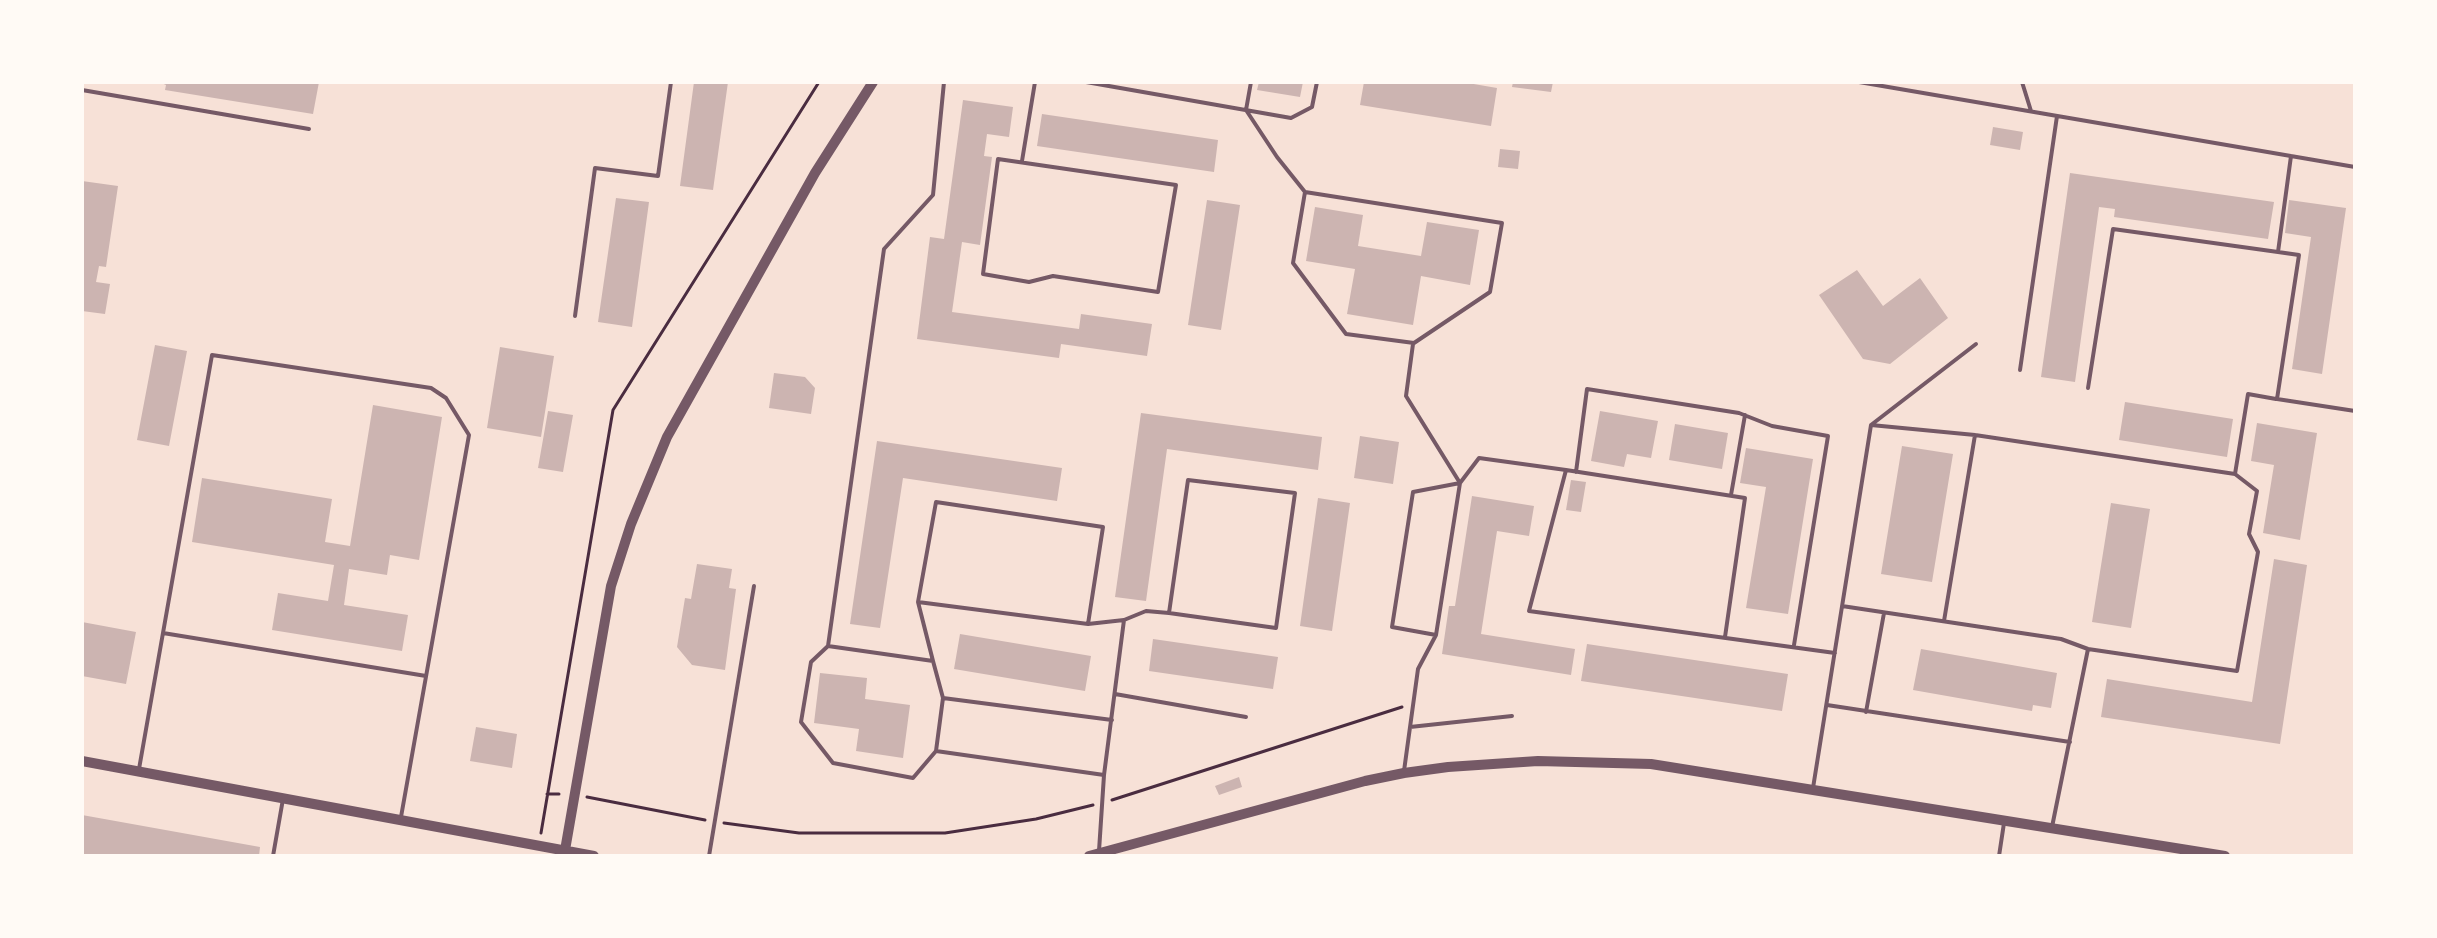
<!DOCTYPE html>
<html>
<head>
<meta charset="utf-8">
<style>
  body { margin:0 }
  #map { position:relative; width:2437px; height:938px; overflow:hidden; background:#f7e1d7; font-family:"Fira Sans Condensed",sans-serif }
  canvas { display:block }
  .frame { position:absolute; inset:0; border:84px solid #fffaf5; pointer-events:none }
</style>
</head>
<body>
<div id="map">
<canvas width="2437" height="938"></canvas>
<div class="frame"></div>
</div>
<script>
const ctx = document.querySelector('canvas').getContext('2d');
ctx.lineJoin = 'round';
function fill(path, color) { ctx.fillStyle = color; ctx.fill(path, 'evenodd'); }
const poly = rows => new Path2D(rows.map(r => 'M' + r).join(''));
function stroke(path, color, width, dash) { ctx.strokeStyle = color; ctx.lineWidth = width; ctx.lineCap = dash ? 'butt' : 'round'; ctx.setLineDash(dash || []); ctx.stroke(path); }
const building = poly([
  [159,82,319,82,313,114,165,90,166,85],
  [694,82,728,82,713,190,680,186],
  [1259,82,1303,82,1300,97,1257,90],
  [1364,82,1462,82,1497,88,1491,126,1360,105],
  [1513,82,1553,82,1551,92,1512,87],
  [963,100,1013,107,1009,137,987,134,984,156,992,157,980,245,962,242,952,312,1079,329,1081,314,1152,324,1147,356,1061,344,1059,358,917,339,930,237,944,239],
  [1042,114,1218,140,1214,172,1037,146],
  [1993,127,2023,132,2020,150,1990,145],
  [1500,149,1520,151,1518,169,1498,167],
  [2070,173,2274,202,2268,239,2114,217,2115,209,2099,207,2075,382,2041,377],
  [82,181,118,186,106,267,99,266,96,282,110,284,105,314,82,311],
  [616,198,649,202,632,327,598,322],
  [1207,200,1240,205,1221,330,1188,325],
  [2289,200,2346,208,2322,374,2292,369,2311,237,2285,233],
  [1315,207,1363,215,1358,246,1421,256,1427,222,1479,230,1470,285,1421,276,1413,325,1347,314,1355,269,1306,261],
  [1857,270,1883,306,1920,278,1948,318,1890,364,1863,359,1819,295],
  [155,345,187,351,169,446,137,440],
  [500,347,554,356,541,437,487,428],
  [774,373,805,377,815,388,811,414,769,408],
  [2125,402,2233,419,2227,457,2119,440],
  [373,405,442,417,419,560,390,555,387,575,349,569,344,605,408,615,402,651,272,630,278,593,328,601,334,565,192,542,202,478,332,499,325,542,350,546],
  [548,411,573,415,563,472,538,468],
  [1600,411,1658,421,1651,458,1627,454,1624,467,1591,461],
  [1141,413,1322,437,1318,470,1167,449,1146,601,1115,597],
  [2257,423,2317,433,2300,540,2263,533,2274,465,2251,461],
  [1675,424,1728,433,1722,469,1669,460],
  [1360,436,1399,442,1393,484,1354,478],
  [877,441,1062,468,1057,501,903,478,880,628,850,624],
  [1902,446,1953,454,1932,582,1881,574],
  [1746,448,1813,459,1788,614,1746,608,1766,487,1740,483],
  [1571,480,1586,482,1581,512,1566,510],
  [1472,496,1534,506,1529,536,1497,531,1481,634,1575,649,1571,675,1442,654,1449,606,1455,606],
  [1318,498,1350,503,1332,631,1300,626],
  [2111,503,2150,509,2131,628,2092,622],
  [2274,559,2307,565,2280,744,2101,717,2107,679,2252,702],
  [697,564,732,569,729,588,736,589,725,670,692,665,677,647,685,598,691,599],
  [82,622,136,632,126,684,82,676],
  [960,634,1091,656,1085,691,954,669],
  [1153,639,1278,657,1273,689,1149,671],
  [1587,644,1788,674,1782,711,1581,681],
  [1921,649,2057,673,2051,708,2033,705,2032,711,1913,690],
  [820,673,867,678,865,699,910,705,903,758,856,751,859,729,814,723],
  [476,727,517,734,512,768,470,761],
  [1239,777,1242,787,1219,795,1215,786],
  [82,815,260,847,259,856,82,856]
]);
const path = poly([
  [547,794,559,794],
  [587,797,705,820],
  [1112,800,1402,707],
  [724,823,799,833,945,833,1036,819,1093,805],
  [541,833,613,410,819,82]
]);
const service = poly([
  [1086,82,1291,118,1312,107,1317,82],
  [1251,82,1246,110,1277,157,1305,192,1502,223,1490,292,1414,343,1346,334,1293,263,1305,192],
  [1859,82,2355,167],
  [2022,82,2031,111],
  [82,90,309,129],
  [998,159,1176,185,1158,292,1053,276,1029,282,983,274,998,159],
  [1022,161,1035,82],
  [2278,252,2299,255,2277,399,2355,411],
  [575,316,595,168,658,176,671,82],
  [1413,344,1406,396,1460,483,1413,492,1392,627,1436,635],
  [2020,370,2057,116],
  [2088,388,2113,229,2278,252,2291,156],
  [1566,470,1745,498,1725,637],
  [1576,472,1587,389,1739,413,1772,426,1828,436,1794,645],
  [2235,474,2248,394,2276,399],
  [1731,495,1745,415],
  [918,602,936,502,1103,527,1088,624],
  [1842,606,2061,639,2088,649,2237,671,2258,552,2249,534,2257,491,2235,474,1975,435,1871,425],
  [1944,621,1975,435],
  [163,633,426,676],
  [828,646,884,249,933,195,944,82],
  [933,661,918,602,1088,624,1124,620],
  [1115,694,1246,717],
  [1827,705,2070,742],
  [1866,712,1884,613],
  [1410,727,1512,716],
  [936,751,943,698],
  [139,769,212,355,431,388,446,398,469,435,401,817],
  [1404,771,1418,669,1436,635,1460,483,1479,458,1566,470,1529,611,1835,653],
  [1104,775,936,751,913,778,833,763,801,722,811,662,828,646,933,661,943,698,1112,720],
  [1813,788,1871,425,1976,344],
  [2052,827,2088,649],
  [1099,851,1104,775,1124,620,1146,611,1169,613,1188,480,1295,493,1276,628,1169,613],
  [273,856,283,799],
  [709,856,754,586],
  [1999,856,2004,823]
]);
const tertiary = poly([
  [82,761,594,856],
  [564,856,611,586,631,524,667,437,815,173,873,82],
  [1089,856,1365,781,1404,773,1448,767,1538,761,1651,764,2225,856]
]);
fill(building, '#ccb4b1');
stroke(path, '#4a2c40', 3);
stroke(service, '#755966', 4);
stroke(tertiary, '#755966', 10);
</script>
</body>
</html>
